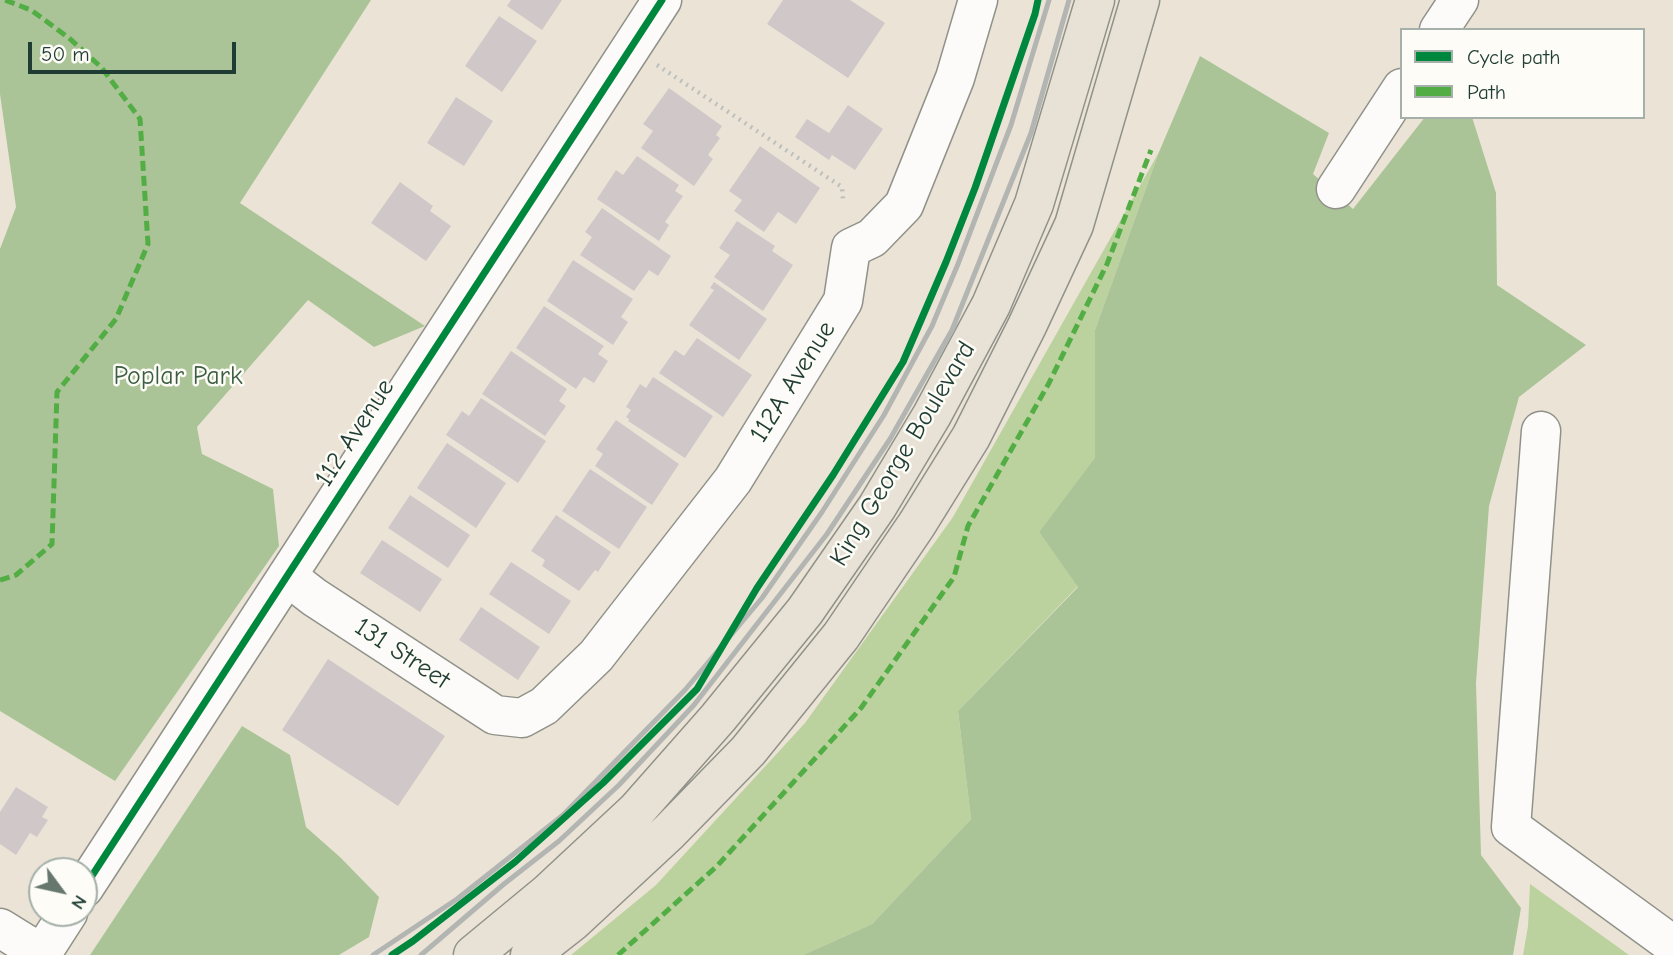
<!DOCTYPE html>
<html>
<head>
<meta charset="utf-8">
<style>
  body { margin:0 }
  #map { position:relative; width:1673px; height:955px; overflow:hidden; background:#ebe4d6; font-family:"Comic Neue",sans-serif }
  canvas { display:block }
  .legend { position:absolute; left:1400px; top:28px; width:245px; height:91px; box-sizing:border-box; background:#fdfcf7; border:2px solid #a4b0a9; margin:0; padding:9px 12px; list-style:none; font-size:21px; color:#1f3d34 }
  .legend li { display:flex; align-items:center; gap:14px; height:35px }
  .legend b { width:35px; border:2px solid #a4b0a9 }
  .north { position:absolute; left:28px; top:857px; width:70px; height:70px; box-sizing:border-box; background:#fdfcf7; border:2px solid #a4b0a9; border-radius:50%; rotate:123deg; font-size:19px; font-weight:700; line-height:28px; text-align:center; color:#1f3d34 }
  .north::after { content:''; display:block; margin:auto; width:24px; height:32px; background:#66776d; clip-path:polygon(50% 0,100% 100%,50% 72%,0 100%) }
  .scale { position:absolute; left:28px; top:42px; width:208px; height:32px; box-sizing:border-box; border:4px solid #1f3d34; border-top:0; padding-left:9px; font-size:21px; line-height:24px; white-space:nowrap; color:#1f3d34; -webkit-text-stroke:5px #fdfcf7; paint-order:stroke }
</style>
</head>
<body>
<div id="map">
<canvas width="1673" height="955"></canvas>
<ul class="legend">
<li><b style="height:9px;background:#00873e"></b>Cycle path</li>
<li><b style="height:9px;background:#52ad45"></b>Path</li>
</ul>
<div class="north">N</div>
<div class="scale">50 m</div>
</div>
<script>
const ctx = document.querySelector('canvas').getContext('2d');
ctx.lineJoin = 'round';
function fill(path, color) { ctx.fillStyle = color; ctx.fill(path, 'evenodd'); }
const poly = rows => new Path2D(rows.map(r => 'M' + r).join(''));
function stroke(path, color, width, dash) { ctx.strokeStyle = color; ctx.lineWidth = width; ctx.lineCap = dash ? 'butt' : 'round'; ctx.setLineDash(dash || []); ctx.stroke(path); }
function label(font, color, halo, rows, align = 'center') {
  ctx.font = font + ' "Comic Neue",sans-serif'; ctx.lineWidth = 5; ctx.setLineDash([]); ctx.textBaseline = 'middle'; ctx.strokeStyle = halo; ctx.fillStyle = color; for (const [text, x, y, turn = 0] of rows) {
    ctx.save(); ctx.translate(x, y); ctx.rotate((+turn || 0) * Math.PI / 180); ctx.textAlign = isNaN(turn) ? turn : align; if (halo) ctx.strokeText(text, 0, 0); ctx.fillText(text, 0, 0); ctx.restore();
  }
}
const green = poly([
  [1159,152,1095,330,1096,458,1039,532,1078,586,958,711,971,819,872,924,803,955,571,955,656,885,805,723,953,517],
  [1530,884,1629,955,1523,955,1528,926]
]);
const forest = poly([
  [0,0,371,0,240,203,425,326,374,347,308,300,197,427,202,454,273,489,279,546,115,781,0,711,0,249,16,207,0,94],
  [1200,56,1329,133,1313,174,1353,209,1425,117,1472,117,1496,193,1497,285,1586,345,1519,397,1489,506,1476,683,1481,855,1521,908,1513,955,803,955,872,924,971,819,958,711,1078,587,1039,532,1095,458,1095,330,1159,152],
  [242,726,290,755,306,827,341,858,379,897,369,937,339,955,90,955]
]);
const building = poly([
  [511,0,562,0,542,30,507,6],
  [783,0,850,0,885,23,848,78,767,24],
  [499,16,537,41,502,92,465,66],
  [669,88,722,126,716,135,720,138,708,155,713,159,694,186,641,148,653,131,643,124],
  [456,97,493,121,464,166,427,143],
  [848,105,883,129,855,170,832,155,829,160,795,137,807,119,829,133],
  [760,146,820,188,796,224,778,212,764,232,734,211,742,200,729,191],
  [637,156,679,185,675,191,683,196,665,222,669,225,659,241,597,199,616,170,623,175],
  [400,182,433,206,430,211,451,226,426,261,371,223],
  [602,208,671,256,658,276,649,270,634,291,580,255,592,237,585,232],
  [737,221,775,246,772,251,793,265,763,311,714,277,730,255,719,248],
  [573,260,633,299,621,317,628,322,613,345,547,301],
  [714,282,767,319,739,360,689,325,714,290,710,288],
  [544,306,604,346,598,354,608,361,594,383,584,377,576,389,516,348],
  [697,338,752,375,723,417,659,373,675,350,684,356],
  [511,351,567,389,559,401,566,406,545,436,482,394],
  [653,377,713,416,685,458,628,421,629,419,626,417,631,410,626,407,640,384,646,388],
  [481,398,546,441,518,483,446,435,462,411,469,416],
  [616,420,679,464,652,505,595,466,603,454,596,449],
  [447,443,506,483,476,528,417,488],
  [590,469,647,507,619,549,562,511],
  [410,495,470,535,448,568,388,528],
  [556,515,611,552,598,572,595,570,579,591,542,566,545,560,531,551],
  [382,540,442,579,420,612,360,573],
  [511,562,571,601,549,634,489,594],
  [481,607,540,647,518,680,459,640],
  [328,659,445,736,398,806,282,730],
  [16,787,48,807,42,817,48,820,37,837,30,833,16,855,0,844,0,812]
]);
const path = poly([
  [657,65,842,187,843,199]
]);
const minor = poly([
  [1439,30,1459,0],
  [1336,189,1402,88],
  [1541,431,1511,827,1673,945],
  [287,576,314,597,495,715,522,718,544,706,596,656,733,480,843,301,851,248,872,238,904,205,955,78,978,0],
  [84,888,662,0],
  [0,928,42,954],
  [41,955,68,913]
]);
const major = poly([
  [473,955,548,893,636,811,718,718,805,611,877,507,932,415,991,305,1034,204,1095,0],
  [530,955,572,922,669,832,748,751,841,636,917,524,971,437,1027,326,1074,225,1140,0]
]);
const rail = poly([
  [373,955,457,899,563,815,685,690,762,598,822,512,884,415,932,326,958,264,1011,125,1049,0],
  [421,955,504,884,559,841,619,785,694,705,827,534,890,439,952,330,1031,133,1069,0]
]);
const quiet = poly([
  [0,580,16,575,52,544,57,392,116,319,148,244,140,119,101,67,69,38,31,10,5,0],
  [618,955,717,866,861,708,954,577,968,526,1049,383,1107,264,1151,150]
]);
const cycleway = poly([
  [84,888,662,0],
  [392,955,413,941,515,862,603,783,697,689,757,588,833,475,903,362,946,262,975,188,1035,14,1038,0]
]);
const parkNames = [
  ["Poplar Park",178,377]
];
const streetNames = [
  ["112A Avenue",793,382,-58],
  ["112 Avenue",355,433,-57],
  ["King George Boulevard",903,454,-59],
  ["131 Street",402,654,33]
];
fill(green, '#bbd29f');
fill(forest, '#abc497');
fill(building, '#d0c7c9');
stroke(minor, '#90928a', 41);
stroke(major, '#90928a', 41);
stroke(path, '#bdbfbc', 4.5, [2, 5]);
stroke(minor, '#fcfbf9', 38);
stroke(major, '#e8e1d5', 38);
stroke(rail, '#b3b5b2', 5);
stroke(quiet, '#52ad45', 5, [10, 5]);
stroke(cycleway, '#00873e', 7);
label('26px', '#3c5e44', '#fdfcf7', parkNames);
label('26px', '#1f3d34', '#fdfcf7', streetNames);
</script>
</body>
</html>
